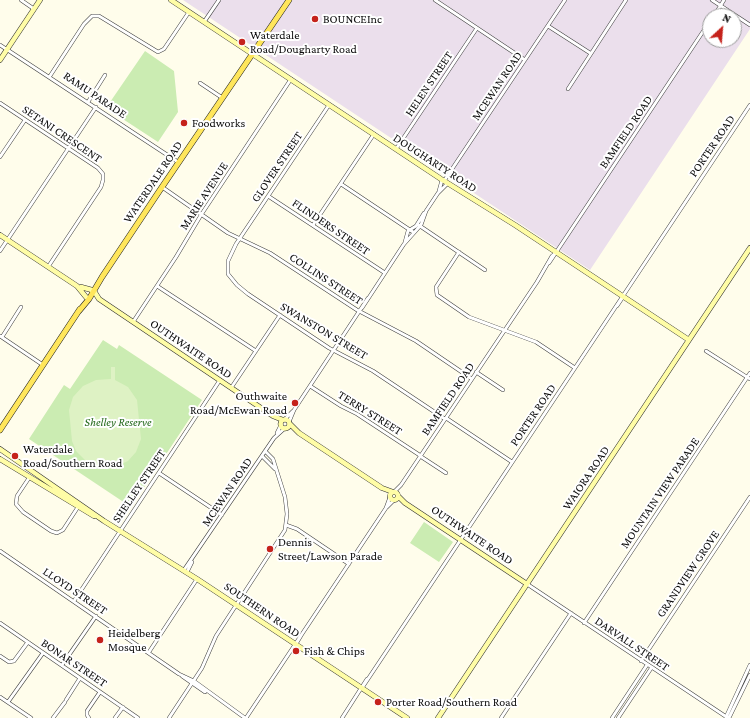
<!DOCTYPE html>
<html>
<head>
<meta charset="utf-8">
<style>
  body { margin:0 }
  #map { position:relative; width:750px; height:718px; overflow:hidden; background:#fffdeb; font-family:"Crimson Pro",serif }
  canvas { display:block }
  .north { position:absolute; left:702px; top:8px; width:40px; height:40px; box-sizing:border-box; background:#fff; border:1px solid #9e9e9e; border-radius:50%; rotate:26deg; font-size:11px; font-weight:700; line-height:16px; text-align:center; color:#0c0c0c }
  .north::after { content:''; display:block; margin:auto; width:14px; height:18px; background:#c5221b; clip-path:polygon(50% 0,100% 100%,50% 72%,0 100%) }
</style>
</head>
<body>
<div id="map">
<canvas width="750" height="718"></canvas>
<div class="north">N</div>
</div>
<script>
const ctx = document.querySelector('canvas').getContext('2d');
ctx.lineJoin = 'round';
function fill(path, color) { ctx.fillStyle = color; ctx.fill(path, 'evenodd'); }
const poly = rows => new Path2D(rows.map(r => 'M' + r).join(''));
function stroke(path, color, width, dash) { ctx.strokeStyle = color; ctx.lineWidth = width; ctx.lineCap = dash ? 'butt' : 'round'; ctx.setLineDash(dash || []); ctx.stroke(path); }
function label(font, color, halo, rows, align = 'center') {
  ctx.font = font + ' "Crimson Pro",serif'; ctx.lineWidth = 4; ctx.setLineDash([]); ctx.textBaseline = 'middle'; ctx.strokeStyle = halo; ctx.fillStyle = color; for (const [text, x, y, turn = 0] of rows) {
    ctx.save(); ctx.translate(x, y); ctx.rotate((+turn || 0) * Math.PI / 180); ctx.textAlign = isNaN(turn) ? turn : align; if (halo) ctx.strokeText(text, 0, 0); ctx.fillText(text, 0, 0); ctx.restore();
  }
}
const industrial = poly([
  [183,0,750,0,750,29,590,270],
  [710,16,734,16,734,40,710,40]
]);
const green = poly([
  [145,51,174,71,178,112,158,142,106,108],
  [103,340,117,349,119,345,202,400,131,507,29,439,64,385,70,389],
  [424,522,453,542,439,562,410,543]
]);
const pitch = poly([
  [111,367,115,367,115,380,128,387,137,400,141,439,136,452,128,461,117,466,101,468,87,462,76,451,72,441,69,410,73,397,83,386,96,380,111,379]
]);
const street = poly([
  [21,0,34,9],
  [435,0,525,60],
  [712,0,750,25],
  [714,16,724,0],
  [204,22,219,0],
  [548,26,590,53],
  [0,45,178,162],
  [50,76,84,24,92,16,99,16,158,52,164,49,189,12],
  [200,83,221,97],
  [568,89,626,0],
  [88,102,105,75],
  [0,103,98,168,103,174,103,180,101,187,48,267],
  [329,105,236,244,228,261,228,274,237,285,248,294,329,348,373,371,445,419],
  [396,149,477,28],
  [0,157,25,120],
  [444,181,565,0],
  [341,184,413,232],
  [162,187,228,233,270,253,357,310,416,341,472,379],
  [439,191,442,180],
  [268,196,385,273],
  [417,224,485,270],
  [313,225,374,134],
  [405,242,408,231,416,226,424,213],
  [0,251,96,107],
  [459,252,436,287,437,295,469,317,536,342,575,368],
  [549,263,710,21],
  [157,286,256,351],
  [617,306,623,297],
  [362,308,404,244,421,225,426,211,438,193,448,183],
  [133,322,176,257,201,215,291,79],
  [0,336,43,365],
  [2,337,21,307],
  [706,351,750,379],
  [476,372,503,390],
  [310,386,341,406,357,414,421,456],
  [231,388,280,315],
  [446,418,512,462],
  [285,419,293,411],
  [289,422,294,410,368,298],
  [277,433,281,425],
  [262,456,275,469],
  [420,456,446,473],
  [159,473,222,515],
  [29,478,17,496,16,504,23,512,51,531,57,533,63,530,78,507],
  [394,492,401,485,537,282,552,256,556,253],
  [387,507,394,500],
  [286,525,297,529,349,564],
  [0,551,179,674,194,681,245,718],
  [184,570,274,438,285,428],
  [187,572,192,562],
  [527,584,728,718],
  [74,601,220,380],
  [0,623,138,718],
  [584,623,750,373],
  [296,644,302,634],
  [149,652,197,579],
  [0,656,9,662,14,661,28,642],
  [641,661,750,497],
  [62,665,96,616],
  [182,676,205,692],
  [362,688,750,105],
  [0,697,31,718],
  [66,700,80,678],
  [8,702,43,653],
  [726,717,750,665],
  [53,718,65,702],
  [89,718,87,715,87,711,100,692],
  [115,718,123,707],
  [169,718,202,668,216,636,285,530,287,514,285,497,273,459,265,451],
  [246,718,386,508,390,497],
  [342,718,367,679],
  [501,718,571,613],
  [612,718,647,665],
  [618,718,652,667],
  [729,718,750,675]
]);
const secondary = poly([
  [171,0,441,179,515,225,689,340],
  [0,60,40,0],
  [0,235,77,286,86,297],
  [81,287,92,290],
  [94,291,99,299,273,416,283,420],
  '280.5 424a4.5 4.5 0 1 1 9 0a4.5 4.5 0 1 1-9 0Z',
  [290,424,299,433,382,488,393,492],
  [0,449,104,521,197,579,407,718],
  [0,459,94,516],
  '390 496a4 4 0 1 1 8 0a4 4 0 1 1-8 0Z',
  [398,496,405,503,527,584],
  [438,718,750,248]
]);
const primary = poly([
  [79,311,89,299,102,277,162,187,289,0],
  [0,430,80,309]
]);
const markers = [
  [315,19,4,"#c5221b"],
  [242,42,4,"#c5221b"],
  [184,123,4,"#c5221b"],
  [295,403,4,"#c5221b"],
  [15,456,4,"#c5221b"],
  [270,549,4,"#c5221b"],
  [100,640,4,"#c5221b"],
  [296,651,4,"#c5221b"],
  [378,702,4,"#c5221b"]
];
const poiNames = [
  ["BOUNCEInc",323,19],
  ["Waterdale",250,35],
  ["Road/Dougharty Road",250,49],
  ["Foodworks",192,123],
  ["Outhwaite",287,396,"right"],
  ["Road/McEwan Road",287,410,"right"],
  ["Waterdale",23,449],
  ["Road/Southern Road",23,463],
  ["Dennis",278,542],
  ["Street/Lawson Parade",278,556],
  ["Heidelberg",108,633],
  ["Mosque",108,647],
  ["Fish & Chips",304,651],
  ["Porter Road/Southern Road",386,702]
];
const streetNames = [
  ["HELEN STREET",429,84,-56],
  ["MCEWAN ROAD",497,86,-56],
  ["RAMU PARADE",95,95,34],
  ["BAMFIELD ROAD",626,132,-56],
  ["SETANI CRESCENT",62,134,34],
  ["PORTER ROAD",712,146,-56],
  ["DOUGHARTY ROAD",435,163,33],
  ["GLOVER STREET",277,167,-56],
  ["WATERDALE ROAD",153,182,-56],
  ["MARIE AVENUE",204,196,-57],
  ["FLINDERS STREET",331,227,34],
  ["COLLINS STREET",326,279,33],
  ["SWANSTON STREET",324,331,31],
  ["OUTHWAITE ROAD",191,349,34],
  ["BAMFIELD ROAD",448,399,-56],
  ["TERRY STREET",370,413,32],
  ["PORTER ROAD",533,415,-56],
  ["WAIORA ROAD",586,478,-56],
  ["SHELLEY STREET",139,486,-56],
  ["MCEWAN ROAD",227,492,-56],
  ["MOUNTAIN VIEW PARADE",660,493,-56],
  ["OUTHWAITE ROAD",472,535,34],
  ["GRANDVIEW GROVE",688,574,-56],
  ["LLOYD STREET",75,591,34],
  ["SOUTHERN ROAD",262,610,34],
  ["DARVALL STREET",632,644,34],
  ["BONAR STREET",74,663,34]
];
const parkNames = [
  ["Shelley Reserve",118,422]
];
fill(industrial, '#ebdfec');
fill(green, '#cbecb2');
fill(pitch, '#def2c4');
stroke(street, '#3f3f3f', 4);
stroke(secondary, '#2e2e2e', 5.5);
stroke(primary, '#1d1d1d', 6);
stroke(street, '#fff', 3);
stroke(secondary, '#fffda6', 4.5);
stroke(primary, '#ffe65b', 5);
for (const [x, y, r, color] of markers) { const dot = new Path2D(); dot.arc(x, y, r, 0, 2 * Math.PI); ctx.fillStyle = color; ctx.fill(dot); stroke(dot, '#fff', 1.5); }
label('12px', '#0c0c0c', '#fff', poiNames, 'left');
label('12px', '#0c0c0c', '#fff', streetNames);
label('italic 12px', '#216718', '#fff', parkNames);
</script>
</body>
</html>
